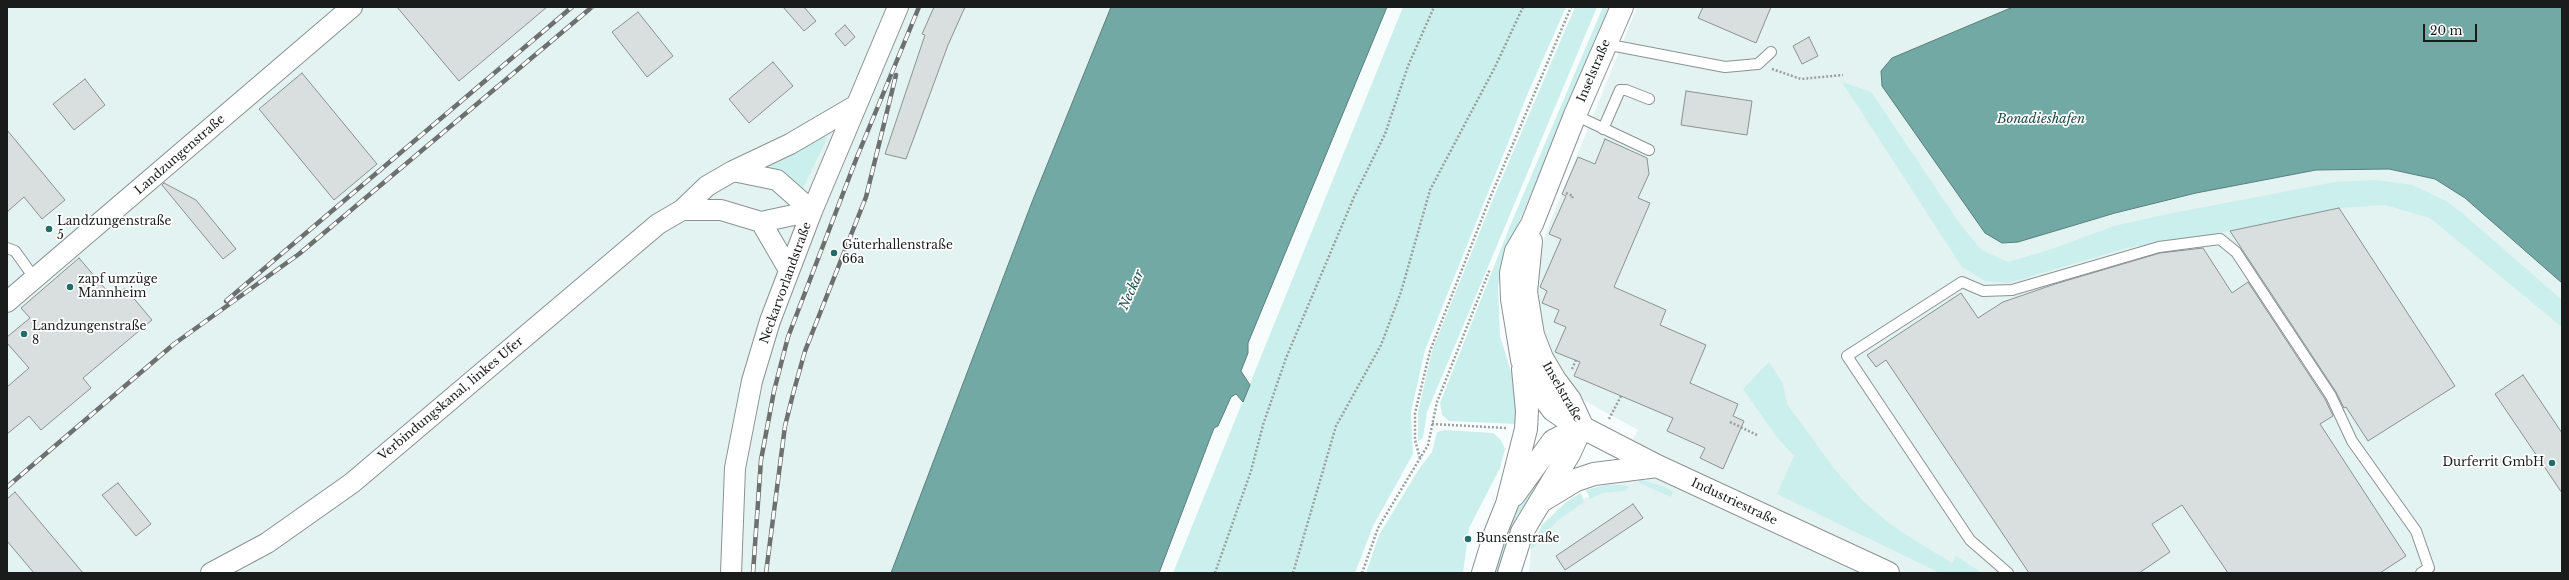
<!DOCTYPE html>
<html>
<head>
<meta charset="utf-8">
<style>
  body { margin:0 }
  #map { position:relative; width:2569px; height:580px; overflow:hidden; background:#f7fdfc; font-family:"Libre Baskerville",serif }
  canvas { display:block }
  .frame { position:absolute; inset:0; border:8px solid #191c1b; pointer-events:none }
  .scale { position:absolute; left:2423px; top:24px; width:54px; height:18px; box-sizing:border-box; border:2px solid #191c1b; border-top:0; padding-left:5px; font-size:12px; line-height:14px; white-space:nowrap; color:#191c1b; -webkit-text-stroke:3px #fff; paint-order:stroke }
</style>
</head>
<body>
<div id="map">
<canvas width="2569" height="580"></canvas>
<div class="frame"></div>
<div class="scale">20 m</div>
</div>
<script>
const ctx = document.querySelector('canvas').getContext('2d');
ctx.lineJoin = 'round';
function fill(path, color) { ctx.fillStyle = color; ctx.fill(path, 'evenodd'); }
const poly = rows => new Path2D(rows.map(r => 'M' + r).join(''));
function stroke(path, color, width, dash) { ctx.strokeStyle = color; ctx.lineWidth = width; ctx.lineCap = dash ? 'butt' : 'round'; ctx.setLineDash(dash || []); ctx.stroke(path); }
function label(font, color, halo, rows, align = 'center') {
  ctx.font = font + ' "Libre Baskerville",serif'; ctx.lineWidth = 3.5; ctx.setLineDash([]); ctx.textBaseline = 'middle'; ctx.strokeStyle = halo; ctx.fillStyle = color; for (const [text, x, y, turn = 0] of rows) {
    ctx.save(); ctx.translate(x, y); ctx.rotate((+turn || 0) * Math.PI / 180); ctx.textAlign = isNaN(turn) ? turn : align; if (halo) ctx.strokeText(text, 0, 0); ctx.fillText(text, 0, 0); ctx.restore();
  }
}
const built = poly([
  [7,7,1111,7,1032,202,891,573,7,573],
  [1637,7,2013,7,1892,58,2002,243,2018,242,2115,213,2196,193,2316,170,2389,169,2435,179,2465,198,2562,283,2562,573,1529,573,1531,548,1574,502,1603,492,1638,430,1583,400,1563,375,1545,343,1535,282,1545,235]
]);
const green = poly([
  [1403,7,1566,7,1528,93,1425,350,1411,412,1413,454,1373,526,1355,573,1173,573],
  [1575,7,1597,7,1427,412,1423,438,1418,441,1418,412,1432,351,1493,199],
  [1603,7,1610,7,1516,229,1498,286,1500,336,1516,388,1517,424,1449,421,1442,415,1440,403,1510,226],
  [1842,82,1871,92,1958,221,1981,250,2008,262,2049,250,2114,226,2168,214,2335,182,2376,180,2412,185,2446,201,2462,213,2562,300,2562,327,2430,218,2385,205,2339,208,2230,231,2127,248,2008,283,1985,281,1962,267],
  [824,135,827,138,803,188,800,190,761,166],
  [1769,362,1783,384,1787,404,1835,470,1863,501,1890,524,1919,543,1952,563,1956,556,1982,573,1940,573,1777,494,1794,456,1776,436,1743,389],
  [1445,430,1493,433,1501,440,1505,449,1500,468,1469,528,1463,573,1366,573,1379,535,1419,469,1432,452,1437,432],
  [1552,454,1557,458,1517,516,1498,573,1489,573,1510,511],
  [1639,479,1665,487,1673,492,1671,497,1639,483],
  [1605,485,1624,485,1629,487,1625,491,1603,493,1590,499,1586,490],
  [1581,493,1584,502,1557,521,1531,550,1531,546,1543,524,1566,502]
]);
const water = poly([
  [1111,7,1387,7,1248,343,1248,353,1241,371,1250,385,1243,402,1236,394,1231,397,1218,426,1214,428,1159,573,891,573,1032,202,1111,7],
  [2013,7,2562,7,2562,283,2465,198,2435,179,2389,169,2316,170,2196,193,2115,213,2018,242,2002,243,1985,233,1882,86,1881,71,1892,58,2013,7]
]);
const building = poly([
  [397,7,547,7,459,81,397,7],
  [783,7,804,7,816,21,804,31,783,7],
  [934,7,965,7,948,45,906,159,885,154,925,35,922,34,934,7],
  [1703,7,1771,7,1756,43,1698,18,1703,7],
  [638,12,673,56,647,77,612,32,638,12],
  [845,25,855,37,845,46,835,34,845,25],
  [1809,37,1818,56,1802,64,1793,46,1809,37],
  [773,62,793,86,749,123,729,99,773,62],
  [302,73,377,164,334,200,259,109,302,73],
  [85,79,105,105,74,130,53,104,85,79],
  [1686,91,1752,101,1747,135,1681,125,1686,91],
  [7,130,65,200,42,219,24,197,7,212,7,130],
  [1605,139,1647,158,1649,174,1638,198,1650,203,1614,287,1666,310,1660,325,1706,345,1690,383,1738,404,1733,416,1744,421,1723,469,1700,458,1705,448,1667,431,1673,418,1574,376,1580,362,1555,352,1566,327,1554,322,1559,310,1542,303,1547,291,1540,287,1561,239,1549,234,1566,196,1562,194,1578,157,1595,164,1605,139],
  [164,183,196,200,236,249,223,259,162,185,164,183],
  [2339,208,2455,386,2368,441,2346,407,2344,408,2336,392,2230,231,2339,208],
  [2203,248,2232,293,2248,282,2325,399,2333,416,2320,424,2406,556,2380,573,2228,573,2182,505,2152,524,2170,552,2139,573,2029,573,1886,360,1876,367,1867,355,1961,293,1978,318,2003,302,2055,284,2160,253,2203,248],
  [79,258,113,298,125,288,152,320,83,378,91,388,41,430,29,416,7,434,7,387,29,368,7,343,7,337,30,318,21,308,79,258],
  [2523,375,2562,433,2562,493,2495,394,2523,375],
  [118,483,151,524,136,536,102,495,118,483],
  [15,492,83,573,34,573,7,541,7,499,15,492],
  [1633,504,1643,518,1565,570,1556,556,1633,504]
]);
const path = poly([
  [1772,69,1801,79,1843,75],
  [1566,193,1573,196,1572,198],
  [1572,369,1576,360],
  [1609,419,1621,396],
  [1730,422,1757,435],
  [1432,424,1506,428],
  [1420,458,1415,440,1415,413,1430,351,1490,198,1571,7],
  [1215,573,1251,471,1263,425,1286,358,1354,197,1385,134,1408,66,1434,7],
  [1293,573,1336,426,1381,345,1401,292,1430,190,1495,67,1523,7],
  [1362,573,1378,528,1428,445,1437,402,1490,269]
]);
const lane = poly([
  [1605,44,1725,67,1758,64,1771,52],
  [1575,115,1649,150],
  [1603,129,1620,90,1626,90,1649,99],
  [7,248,15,251,35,279],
  [2008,573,1970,540,1847,356,1962,282,1983,291,2012,290,2159,247,2220,239,2236,252,2331,396,2352,441,2416,531,2429,568,2421,573]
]);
const street = poly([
  [733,171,777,180,812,211],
  [682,210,721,210,761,222,812,211],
  [761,222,789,270],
  [7,302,352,7],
  [211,573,267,543,352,483,658,224,682,210,707,186,733,171,790,144,855,106],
  [731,573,735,468,752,381,770,321,812,211,898,7]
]);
const secondary = poly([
  [1622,7,1575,115,1532,224,1516,251,1511,273,1512,299,1522,360,1538,390,1553,410,1566,419,1657,466,1888,573],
  [1531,241,1526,292,1533,335,1542,358,1555,380,1570,400,1582,426],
  [1514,495,1553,441,1582,426],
  [1543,500,1576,480,1594,474,1657,466],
  [1483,573,1495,534,1507,504,1526,429,1527,411,1523,369],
  [1509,573,1522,532,1569,454,1582,426]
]);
const rail = poly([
  [226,301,572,7],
  [7,487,174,344,299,254,592,7],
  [753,573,761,460,774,391,788,337,857,157,919,7],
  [766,573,785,426,793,394,805,351,866,197,896,75]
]);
const markers = [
  [49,229,4,"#236d69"],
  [834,253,4,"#236d69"],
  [70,287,4,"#236d69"],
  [24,334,4,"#236d69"],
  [2552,463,4,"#236d69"],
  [1468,539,4,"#236d69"]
];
const streetNames = [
  ["Inselstraße",1594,71,-67],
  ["Landzungenstraße",180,155,-41],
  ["Neckarvorlandstraße",786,283,-70],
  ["Inselstraße",1562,392,60],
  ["Verbindungskanal, linkes Ufer",451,399,-40],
  ["Industriestraße",1734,502,25]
];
const poiNames = [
  ["Landzungenstraße",57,222],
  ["5",57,236],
  ["Güterhallenstraße",842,246],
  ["66a",842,260],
  ["zapf umzüge",78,280],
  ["Mannheim",78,294],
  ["Landzungenstraße",32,327],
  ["8",32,341],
  ["Durferrit GmbH",2544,463,"right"],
  ["Bunsenstraße",1476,539]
];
const waterNames = [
  ["Bonadieshafen",2041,119],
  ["Neckar",1132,290,-66]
];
fill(built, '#e3f3f1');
fill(green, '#cbefec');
fill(water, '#73a9a4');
stroke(water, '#587f7b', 1);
fill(building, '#d9dfde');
stroke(building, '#8c9291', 1);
stroke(lane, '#8c9291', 12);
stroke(street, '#8c9291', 22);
stroke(secondary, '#8c9291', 24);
stroke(path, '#9a9f9e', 2.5, [2, 2]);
stroke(lane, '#fff', 10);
stroke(street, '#fff', 20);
stroke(secondary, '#fff', 22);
stroke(rail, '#6c706f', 4.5);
stroke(rail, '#fff', 3, [9]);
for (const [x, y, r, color] of markers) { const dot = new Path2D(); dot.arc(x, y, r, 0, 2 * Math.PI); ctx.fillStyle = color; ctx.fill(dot); stroke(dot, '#fff', 1.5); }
label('12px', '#191c1b', '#fff', streetNames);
label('12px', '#191c1b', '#fff', poiNames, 'left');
label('italic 13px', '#1a4b48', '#fff', waterNames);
</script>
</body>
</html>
